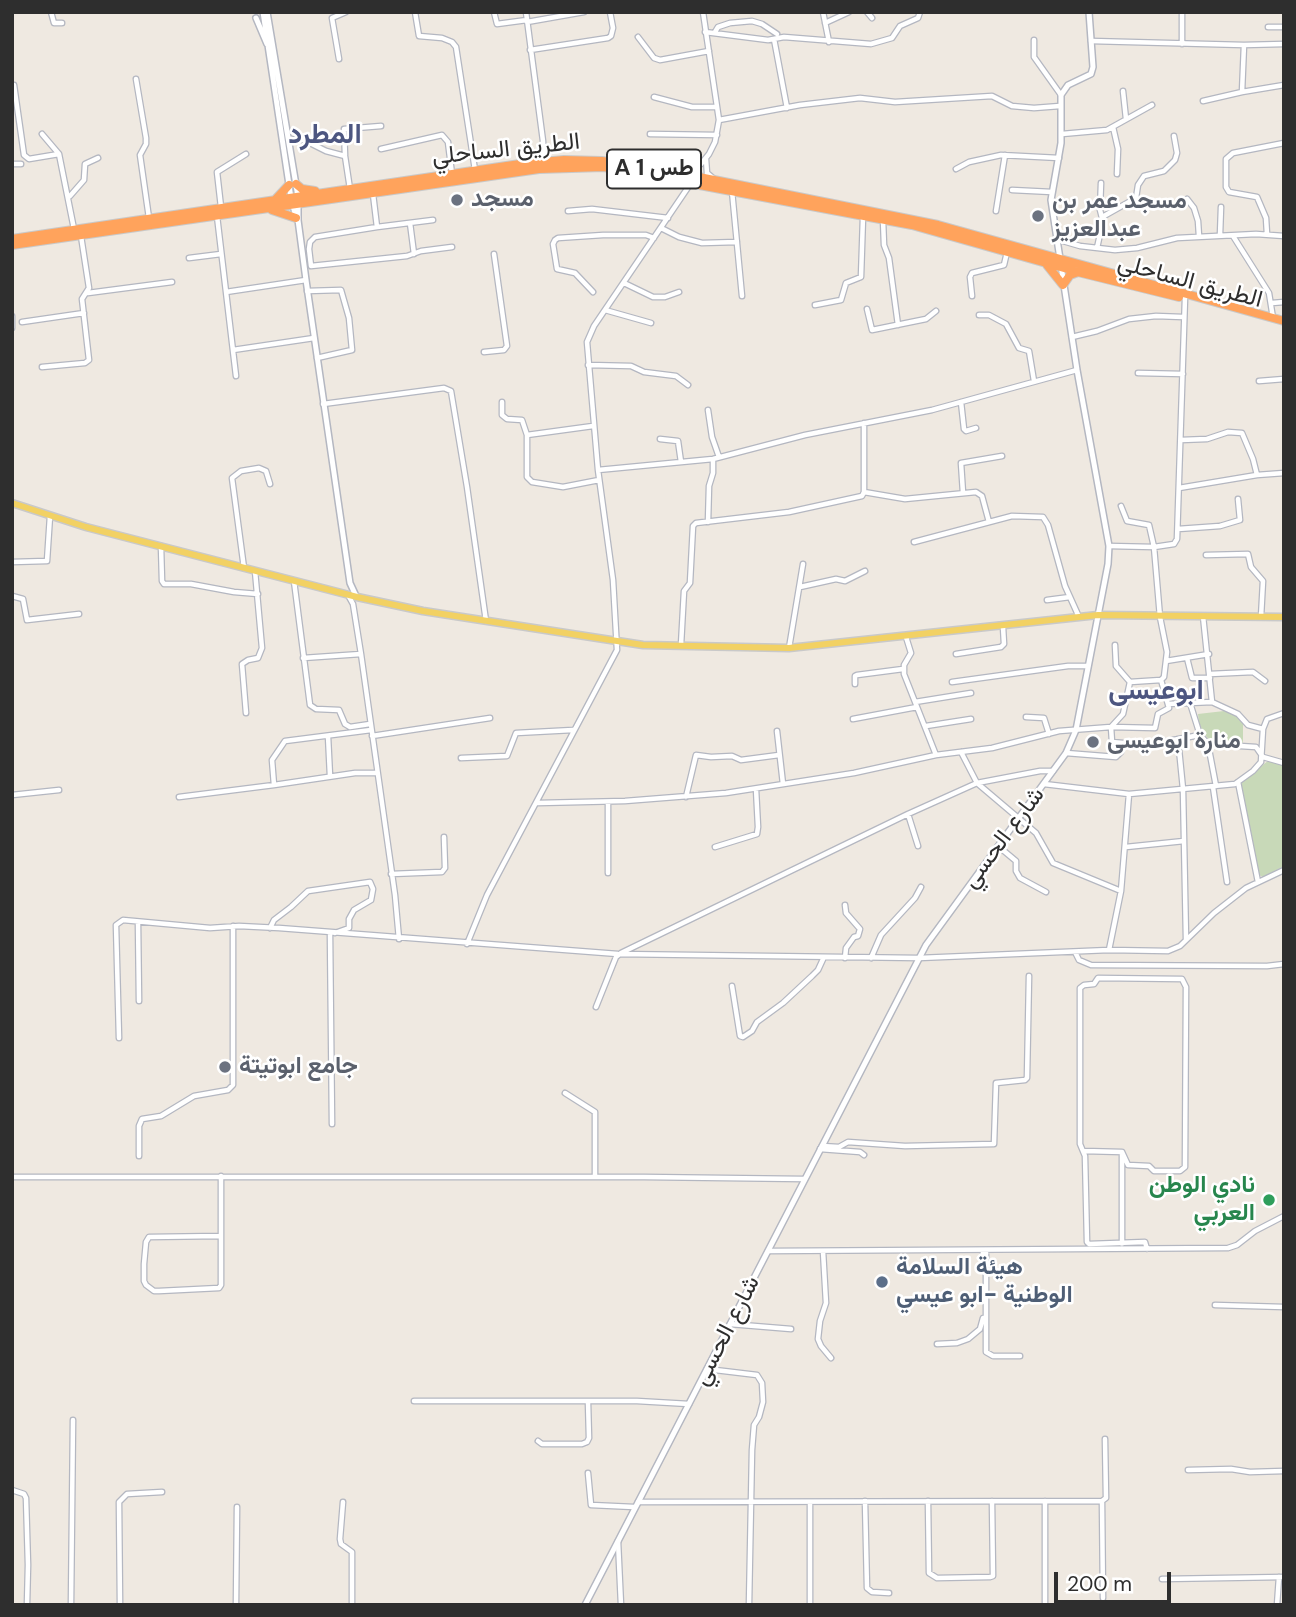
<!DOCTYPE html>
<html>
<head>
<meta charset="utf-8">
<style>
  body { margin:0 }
  #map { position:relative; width:1296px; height:1617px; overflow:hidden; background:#efe9e1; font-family:"DM Sans",sans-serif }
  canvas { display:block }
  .frame { position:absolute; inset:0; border:14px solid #2e2e2e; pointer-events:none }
  .scale { position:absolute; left:1054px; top:1572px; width:117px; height:32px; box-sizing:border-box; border:4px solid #2e2e2e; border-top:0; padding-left:9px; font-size:21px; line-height:24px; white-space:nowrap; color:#2e2e2e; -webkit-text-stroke:5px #fff; paint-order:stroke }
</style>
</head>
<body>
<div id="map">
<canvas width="1296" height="1617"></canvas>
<div class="frame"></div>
<div class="scale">200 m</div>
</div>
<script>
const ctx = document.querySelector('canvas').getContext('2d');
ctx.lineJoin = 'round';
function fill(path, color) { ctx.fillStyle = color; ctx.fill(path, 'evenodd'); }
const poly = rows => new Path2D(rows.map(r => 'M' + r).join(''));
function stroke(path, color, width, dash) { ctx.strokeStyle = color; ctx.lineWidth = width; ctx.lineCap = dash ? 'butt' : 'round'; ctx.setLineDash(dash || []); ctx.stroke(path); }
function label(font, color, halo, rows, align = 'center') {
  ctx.font = font + ' "DM Sans",Vazirmatn,sans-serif'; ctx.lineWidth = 5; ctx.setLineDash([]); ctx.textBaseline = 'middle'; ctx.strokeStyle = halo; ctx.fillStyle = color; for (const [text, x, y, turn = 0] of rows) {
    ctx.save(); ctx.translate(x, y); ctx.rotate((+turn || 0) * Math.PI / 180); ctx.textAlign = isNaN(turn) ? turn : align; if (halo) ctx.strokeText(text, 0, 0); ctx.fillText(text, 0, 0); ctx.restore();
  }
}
const cemetery = poly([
  [1224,711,1239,716,1243,723,1243,743,1211,742,1205,735,1199,723,1198,714],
  [1268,761,1284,765,1284,866,1263,877,1259,875,1241,785,1242,781]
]);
const street = poly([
  [51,12,54,23,62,23],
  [415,12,419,36,442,38,452,42,456,47,475,170],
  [494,12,497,24,527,20],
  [526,12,543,141,544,161],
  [823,12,829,42],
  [867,12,872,18],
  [1182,12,1182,44],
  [527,22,584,12],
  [825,23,849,12],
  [1268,27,1284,27],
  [705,32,768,40,784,37,871,44,892,38,900,26,918,18,920,12],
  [715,32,718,27,730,23,752,21,762,24,777,34],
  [638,37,654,58,660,60,709,51],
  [774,39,787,108],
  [1034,40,1034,57,1061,95],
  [1091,41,1244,45,1284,44],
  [1244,45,1242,92,1284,85],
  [530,50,608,38,611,36,613,28,610,12],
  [339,59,332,18,346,12],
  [136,79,146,138,146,144,140,155,149,218],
  [14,85,24,155,29,159,59,154],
  [1123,91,1126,119],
  [654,97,692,107,717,107],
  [1203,101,1242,92],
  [719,120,800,105,860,98,895,102,992,96,1012,106,1034,108,1060,106],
  [1113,127,1118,149,1117,174],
  [42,134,59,154,74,229],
  [650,134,717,135],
  [1062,134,1107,130,1152,105],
  [289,139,304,140,326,151,345,156,350,189],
  [381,149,442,135,448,142,452,174],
  [345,155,344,129,381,126],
  [706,159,707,173,714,179],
  [12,164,21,164],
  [956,169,969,162,1001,155,1059,158],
  [687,173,701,164,709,154,715,142,719,120,703,12],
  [1101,183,1100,210,1102,218],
  [1012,190,1052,192],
  [732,191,742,296],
  [373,194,377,227,315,237,310,242,309,249,311,266,407,256,421,251,452,247],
  [70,196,84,180,85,164,98,158],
  [1187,199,1194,208,1198,221,1199,236],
  [221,207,217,172,246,154],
  [568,211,592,209,668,218],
  [996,211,1005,155],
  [217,216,226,292],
  [883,220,884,245,889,258,898,325],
  [410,223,414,254],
  [377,227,433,220],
  [661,228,679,237,702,243,737,242],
  [1267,234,1266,218,1257,197,1229,192,1226,187,1226,159,1233,153,1284,143],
  [1220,235,1221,207],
  [1233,236,1269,293,1273,318],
  [1056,239,1080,246,1115,250,1137,248,1177,238,1256,234,1284,236],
  [1097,248,1104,216,1136,198,1138,185,1144,176,1164,171,1175,160,1177,153,1174,136],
  [189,258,221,254],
  [624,283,653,297,665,297,679,292],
  [307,291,341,290,349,318,352,350,317,358],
  [593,292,575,273,557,269,553,244,555,240,558,238,603,235,646,235,654,238],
  [88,293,172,282],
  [972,296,970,277,972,273,1004,265,1007,252],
  [1272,303,1284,302],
  [815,305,841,300,846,283,861,277,863,217],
  [867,309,872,330,926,319,936,311],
  [605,310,651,323],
  [979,315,989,315,1006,324,1019,348,1029,351,1034,381],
  [12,316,12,328],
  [22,322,84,313],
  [1072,337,1097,331,1129,319,1156,316,1183,317],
  [233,350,314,338],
  [484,352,504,350,507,346,494,254],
  [588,365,631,366,644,372,676,376,688,385],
  [42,367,85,363,89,360,82,299,89,288,81,236],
  [1138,373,1183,374],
  [236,376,226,292,306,280],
  [1259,381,1284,379],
  [502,402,502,415,507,419,522,420,527,435],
  [961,402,964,429,966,431,976,428],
  [323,404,444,388,451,391,467,487,486,621],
  [708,410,712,437,719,457],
  [593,426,527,435,527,477,532,482,563,487,599,480],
  [660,439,678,441,681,462],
  [1181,440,1207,439,1228,432,1242,433,1253,459,1257,475],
  [598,470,713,459,805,435,932,410,1077,370],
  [1179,488,1257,475,1284,473],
  [864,492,905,499,976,492,982,496,989,522],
  [963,493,961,463,1002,456],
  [708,522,709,486,713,473,713,459],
  [1178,529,1220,526,1240,520,1238,499],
  [914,542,1012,516,1043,517,1048,525,1065,586,1079,617],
  [161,546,162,581,164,584,191,584,234,592,258,594],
  [1109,546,1154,547,1174,544,1177,539,1185,298],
  [1206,555,1248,554,1251,567,1263,581,1261,617],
  [12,562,47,561,50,516],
  [244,568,232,478,241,471,259,468,266,471,270,484],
  [294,581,310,705,316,709,339,710,345,724,350,727,370,724],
  [800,587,836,579,845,581,865,571],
  [348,595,353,604,361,654,395,895,399,939],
  [12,596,23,599,27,620,79,614],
  [1047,600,1070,597],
  [1203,616,1212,702],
  [906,637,911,653,904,665,904,674,936,755],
  [681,645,684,591,690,583,693,526,696,523,789,512,862,496,864,492,864,423],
  [1115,645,1116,666,1130,682,1123,714,1111,727,1112,742,1146,745,1200,735],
  [789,648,803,564],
  [956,654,1001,647,1004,644,1003,627],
  [303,658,361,654],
  [1187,658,1192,678,1210,678],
  [1166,661,1209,654],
  [1210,674,1253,672,1265,681],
  [952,682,1068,666,1088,666],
  [1130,682,1161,680],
  [855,684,855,676,857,675,903,669],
  [915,702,971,693],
  [1190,703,1200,735,1208,744,1216,786],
  [1168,704,1212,702,1238,714,1248,725,1263,729],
  [246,713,242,664,248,660,258,658,262,648,255,571],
  [1026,717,1044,718,1049,734],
  [853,719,917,707],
  [926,726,971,719],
  [777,731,783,784],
  [328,736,330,776],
  [372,736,490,718],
  [1178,739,1183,789,1186,939],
  [1208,744,1256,747,1263,757,1284,763],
  [961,752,977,783,1036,833,1053,863,1121,891],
  [1066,753,1116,757,1121,752,1121,744],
  [461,758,507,756,516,733,573,730],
  [1238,782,1258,882],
  [1044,784,1129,794,1235,784,1253,771,1261,762,1263,729,1267,719,1284,713],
  [274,785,355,773,376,773],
  [1213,787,1227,882],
  [12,795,59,790],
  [179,797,274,785,272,760,285,741,371,730],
  [686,797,696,755,711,757,732,756,741,760,779,755],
  [608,802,608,873],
  [538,803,625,801,726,793,854,773,936,755,992,748,1059,731,1111,727,1155,728,1158,714,1169,708,1161,680,1164,677,1167,652,1160,617,1154,547,1149,525,1127,521,1121,506],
  [908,814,918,846],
  [998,846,1016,861,1016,871,1020,878,1046,892],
  [715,847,757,834,758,827,756,789],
  [1126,847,1184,841],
  [391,874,442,872,445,868,444,837],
  [845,905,846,913,860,929,858,936,854,937,846,948,845,958],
  [138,922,139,1001],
  [270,928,274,920,291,907,308,891,370,882,373,889,371,900,354,910,349,919,349,928,335,933],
  [330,933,332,1124],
  [467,944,487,895,617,650,613,580,598,470,587,342,594,326,691,183],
  [1109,950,1121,891,1129,794],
  [1075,952,1079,960,1091,965,1267,966,1284,964],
  [871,958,881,935,915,898,921,887],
  [732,986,740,1036,743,1037,752,1031,757,1022,783,1003,812,976,818,970,824,957],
  [596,1007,616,957,621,953,908,814,977,783,1040,771,1053,771],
  [119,1038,116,925,123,920,210,928,239,926,279,928,618,954,919,958,1109,950,1168,951,1180,946,1214,913,1246,888,1284,870],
  [565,1093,595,1112,595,1177],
  [822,1146,839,1147,848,1142,905,1146,994,1144,996,1083,1025,1080,1027,1078,1029,976],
  [820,1149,860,1152,864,1155],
  [1084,1151,1122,1152,1128,1165,1149,1166,1154,1171,1180,1171,1185,1167,1186,987,1182,979,1098,978,1094,984,1084,985,1080,988,1080,1144,1085,1156,1087,1242,1089,1244,1145,1242,1147,1249],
  [1122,1152,1122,1244],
  [139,1156,139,1126,142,1119,161,1116,194,1096,228,1090,233,1085,233,926],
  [12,1177,644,1177,804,1179],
  [220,1236,149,1237,146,1242,144,1264,144,1281,146,1285,154,1291,159,1291,219,1288,221,1285,221,1176],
  [983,1250,983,1267],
  [986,1250,986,1352,993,1356,1020,1356],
  [768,1251,1228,1248,1237,1245,1255,1231,1284,1216],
  [823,1251,826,1303,820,1321,818,1339,821,1346,831,1358],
  [1215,1305,1284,1307],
  [730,1324,791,1329],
  [937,1344,957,1343,968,1339,980,1329,983,1318],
  [707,1369,757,1375,762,1383,763,1402,759,1417,754,1425,752,1450,749,1605],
  [414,1401,637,1401,689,1404],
  [538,1441,542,1444,582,1444,587,1442,589,1438,588,1402],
  [1188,1470,1231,1469,1250,1472,1284,1471],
  [588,1473,591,1505,634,1507],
  [12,1490,24,1494,26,1498,28,1565,27,1605],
  [865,1501,867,1588,872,1592,889,1593],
  [928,1501,929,1573,937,1578,990,1577,993,1576,992,1501],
  [343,1502,340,1539,341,1544,352,1552,352,1605],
  [638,1502,1102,1501],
  [810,1502,810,1605],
  [618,1541,621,1605],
  [1162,1579,1284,1577],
  [1103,1598,1102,1501,1106,1498,1105,1439],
  [71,1605,73,1420],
  [120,1605,119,1502,127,1494,162,1492],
  [236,1605,237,1507],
  [1045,1605,1045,1501],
  [1277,1605,1279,1577]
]);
const secondary = poly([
  [263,12,291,198,296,217],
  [267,12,298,197,298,220,306,280,350,583,356,596],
  [256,18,267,44],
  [585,1605,926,945,1066,753,1076,730,1108,564,1109,546,1077,370,1051,200,1061,143,1061,95,1068,85,1091,74,1093,67,1089,12]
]);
const primary = poly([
  [12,503,86,527,357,597,423,611,643,645,789,648,1098,615,1284,617]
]);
const highway = poly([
  [296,184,302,189,315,191],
  [275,200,289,185],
  [272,210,296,218],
  [12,239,520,164,564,160,602,161,684,174,938,225,1284,321],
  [12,245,539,169,604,167,912,225,1078,272,1179,297],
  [1047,265,1063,285,1070,275,1078,272]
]);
const markers = [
  [457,200,7,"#6b7280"],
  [1038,216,7,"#6b7280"],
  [1093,742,7,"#6b7280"],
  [225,1067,7,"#6b7280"],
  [1269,1200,7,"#2e9e5b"],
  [882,1282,7,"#5c6f8a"]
];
const shields = [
  [654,169,94]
];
const shieldNames = [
  ["A 1 طس",654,169]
];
const streetNames = [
  ["الطريق الساحلي",506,150,-6],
  ["الطريق الساحلي",1190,282,15],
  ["شارع الحسي",1004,838,-53],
  ["شارع الحسي",727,1331,-63]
];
const worshipNames = [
  ["مسجد",471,200],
  ["مسجد عمر بن",1052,202],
  ["عبدالعزيز",1052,230],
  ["منارة ابوعيسى",1107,742],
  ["جامع ابوتيتة",239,1067]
];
const leisureNames = [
  ["نادي الوطن",1255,1186],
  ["العربي",1255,1214]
];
const serviceNames = [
  ["هيئة السلامة",896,1268],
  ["الوطنية -ابو عيسي",896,1296]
];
const quarterNames = [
  ["المطرد",325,136],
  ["ابوعيسى",1156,692]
];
fill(cemetery, '#c8d9b8');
stroke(street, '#b4b7c1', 7);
stroke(secondary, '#b4b7c1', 8);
stroke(primary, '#c9c9c9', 9);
stroke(highway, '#c9c9c9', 10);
stroke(street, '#fff', 4.5);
stroke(secondary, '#fff', 5);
stroke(primary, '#f2d163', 6);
stroke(highway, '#ffa35c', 8);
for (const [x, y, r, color] of markers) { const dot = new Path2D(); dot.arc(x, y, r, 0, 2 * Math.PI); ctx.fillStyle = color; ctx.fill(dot); stroke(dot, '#fff', 2.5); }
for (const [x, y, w] of shields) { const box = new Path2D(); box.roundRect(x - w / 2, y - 19.5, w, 39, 5); ctx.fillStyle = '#fff'; ctx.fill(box); stroke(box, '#2e2e2e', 2); }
label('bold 23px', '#2e2e2e', null, shieldNames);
label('24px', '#2e2e2e', '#fff', streetNames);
label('bold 24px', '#5b616d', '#fff', worshipNames, 'left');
label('bold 24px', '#27864d', '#fff', leisureNames, 'right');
label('bold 24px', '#4e5e75', '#fff', serviceNames, 'left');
label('bold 28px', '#4d5680', '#fff', quarterNames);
</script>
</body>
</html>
